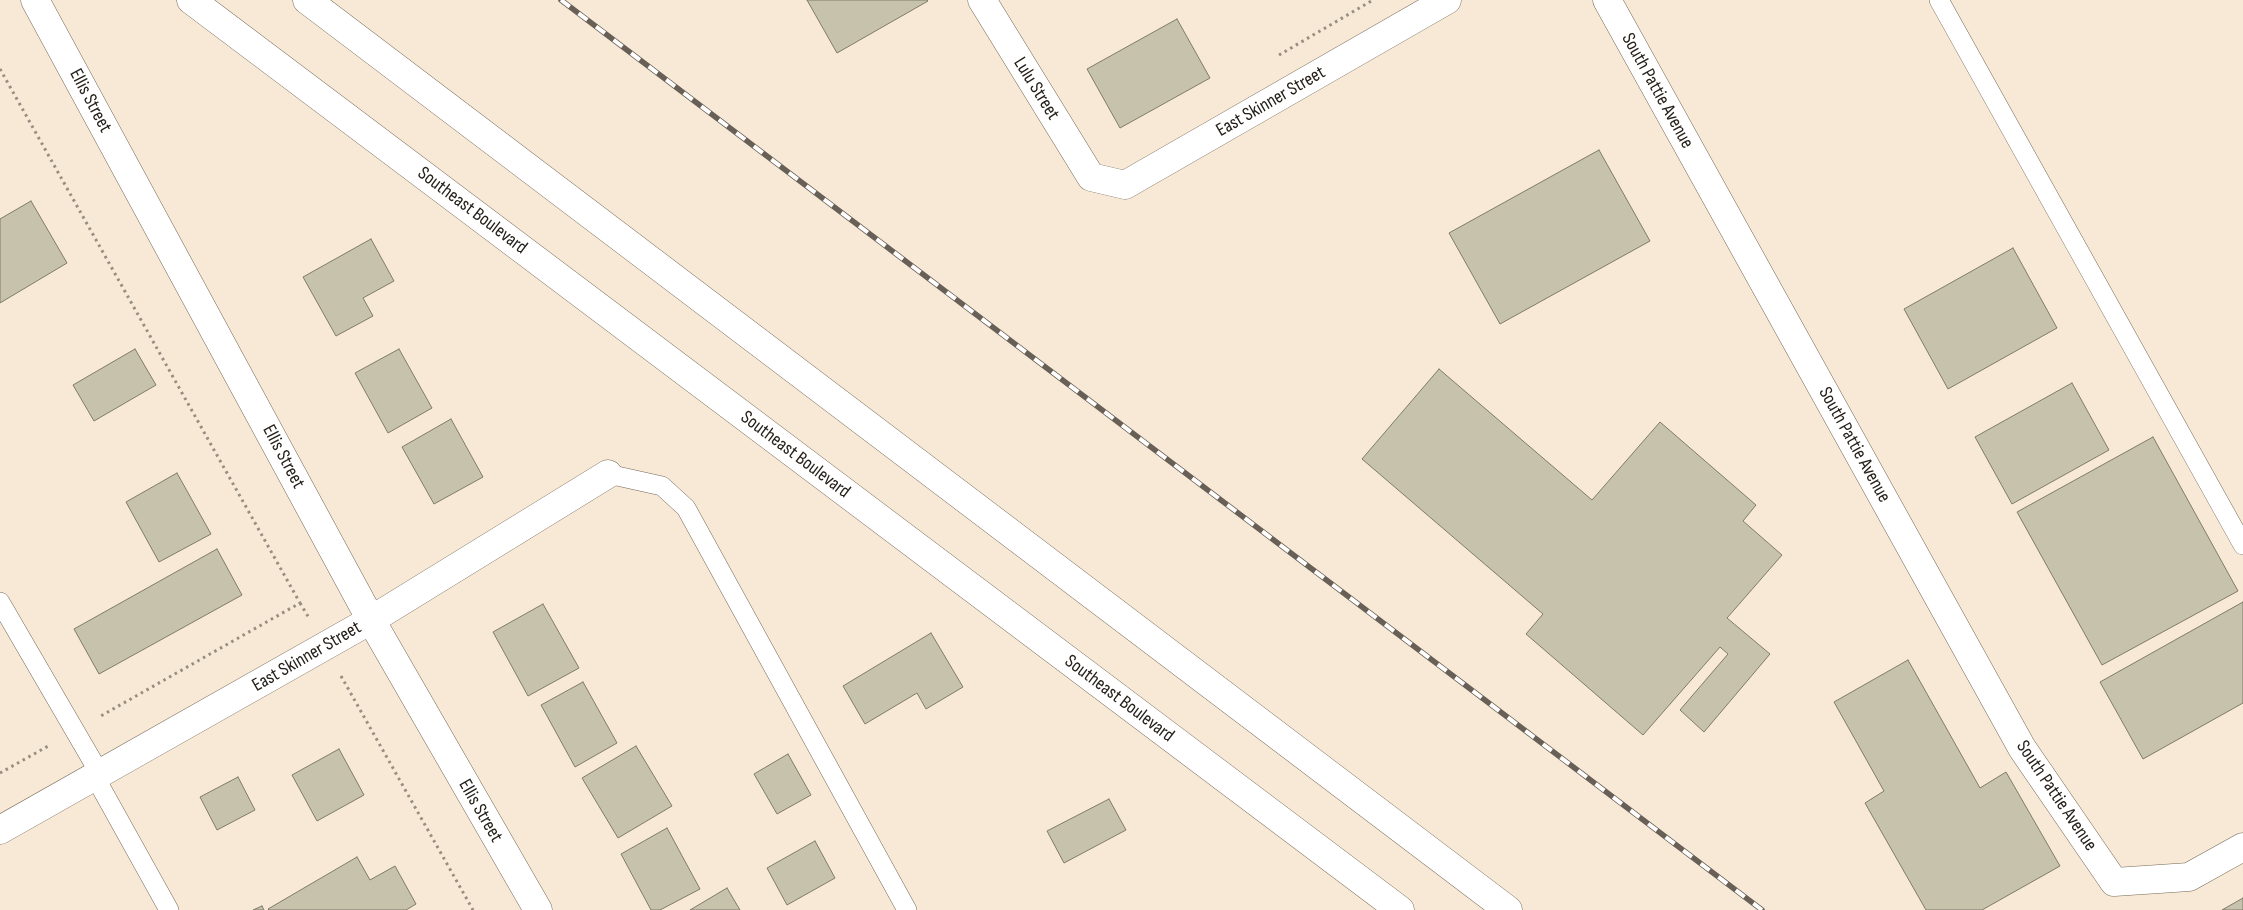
<!DOCTYPE html>
<html>
<head>
<meta charset="utf-8">
<style>
  body { margin:0 }
  canvas { display:block; background:#f7e9d6 }
</style>
</head>
<body>
<canvas width="2243" height="910"></canvas>
<script>
const ctx = document.querySelector('canvas').getContext('2d');
ctx.lineJoin = 'round';
function fill(path, color) { ctx.fillStyle = color; ctx.fill(path, 'evenodd'); }
const poly = rows => new Path2D(rows.map(r => 'M' + r).join(''));
function stroke(path, color, width, dash) { ctx.strokeStyle = color; ctx.lineWidth = width; ctx.lineCap = dash ? 'butt' : 'round'; ctx.setLineDash(dash || []); ctx.stroke(path); }
function label(font, color, halo, rows, align = 'center') {
  ctx.font = font + ' "Sofia Sans Condensed",sans-serif'; ctx.lineWidth = 5; ctx.setLineDash([]); ctx.textBaseline = 'middle'; ctx.strokeStyle = halo; ctx.fillStyle = color; for (const [text, x, y, turn = 0] of rows) {
    ctx.save(); ctx.translate(x, y); ctx.rotate((+turn || 0) * Math.PI / 180); ctx.textAlign = isNaN(turn) ? turn : align; if (halo) ctx.strokeText(text, 0, 0); ctx.fillText(text, 0, 0); ctx.restore();
  }
}
const building = poly([
  [807,0,927,0,928,1,837,53,807,0],
  [1177,19,1210,78,1120,128,1087,69,1177,19],
  [1599,150,1650,241,1500,324,1449,233,1599,150],
  [31,201,67,263,0,303,0,219,31,201],
  [371,239,394,281,363,298,373,316,336,336,303,277,371,239],
  [2013,248,2057,328,1948,389,1904,309,2013,248],
  [135,349,156,385,94,421,73,385,135,349],
  [399,349,432,408,388,433,355,373,399,349],
  [1439,369,1592,500,1660,422,1756,505,1743,521,1782,555,1727,618,1770,654,1704,732,1680,710,1728,654,1720,647,1643,735,1526,634,1543,614,1362,459,1439,369],
  [2072,383,2109,450,2012,504,1975,437,2072,383],
  [451,419,483,477,434,504,402,447,451,419],
  [2153,437,2238,591,2102,665,2017,512,2153,437],
  [177,473,211,534,159,562,126,502,177,473],
  [217,549,242,595,99,674,74,629,217,549],
  [2243,602,2243,703,2143,759,2100,682,2243,602],
  [543,604,579,668,528,696,493,632,543,604],
  [931,633,963,687,926,709,917,693,865,724,843,686,931,633],
  [1908,660,1980,788,2006,772,2060,866,1982,910,1926,910,1865,803,1884,791,1834,702,1908,660],
  [583,682,617,743,575,767,541,705,583,682],
  [636,746,672,806,618,838,582,778,636,746],
  [339,749,364,795,317,821,292,775,339,749],
  [788,754,811,795,777,814,754,774,788,754],
  [238,777,255,810,217,830,200,797,238,777],
  [1109,799,1126,830,1064,863,1047,831,1109,799],
  [667,828,700,889,660,910,651,910,621,854,667,828],
  [815,841,835,878,787,905,767,868,815,841],
  [357,857,370,880,395,866,416,904,406,910,269,910,268,909,357,857],
  [727,888,740,910,690,910,727,888],
  [2243,898,2243,910,2222,910,2243,898],
  [262,906,264,910,253,910,262,906]
]);
const path = poly([
  [1279,55,1373,0],
  [0,69,300,603,99,717],
  [300,603,309,618],
  [341,676,473,910],
  [0,773,50,745]
]);
const service = poly([
  [1939,0,2243,545],
  [608,474,662,486,686,508,907,910],
  [0,602,100,774],
  [95,777,169,910]
]);
const minor = poly([
  [35,0,371,620,538,910],
  [982,0,1091,177,1125,185,1447,0],
  [1607,0,2022,748,2114,882,2189,877,2243,847],
  [0,830,371,620,608,474]
]);
const primary = poly([
  [191,0,1400,910],
  [307,0,1508,910]
]);
const rail = poly([
  [561,0,1762,910]
]);
const streetNames = [
  ["Lulu Street",1036,89,58],
  ["South Pattie Avenue",1657,91,61],
  ["Ellis Street",90,101,62],
  ["East Skinner Street",1271,102,-30],
  ["Southeast Boulevard",472,211,37],
  ["South Pattie Avenue",1854,445,61],
  ["Southeast Boulevard",795,455,37],
  ["Ellis Street",283,457,62],
  ["East Skinner Street",307,657,-30],
  ["Southeast Boulevard",1119,699,37],
  ["South Pattie Avenue",2056,796,56],
  ["Ellis Street",480,811,60]
];
fill(building, '#c6c2ac');
stroke(building, '#7f7b67', 1);
stroke(service, '#756958', 20);
stroke(minor, '#756958', 29);
stroke(primary, '#756958', 29);
stroke(path, '#978d80', 3, [2.5, 4]);
stroke(service, '#fff', 19);
stroke(minor, '#fff', 28);
stroke(primary, '#fff', 28);
stroke(rail, '#686056', 5.5);
stroke(rail, '#fff', 4, [11]);
label('19px', '#26211a', '#fff', streetNames);
</script>
</body>
</html>
